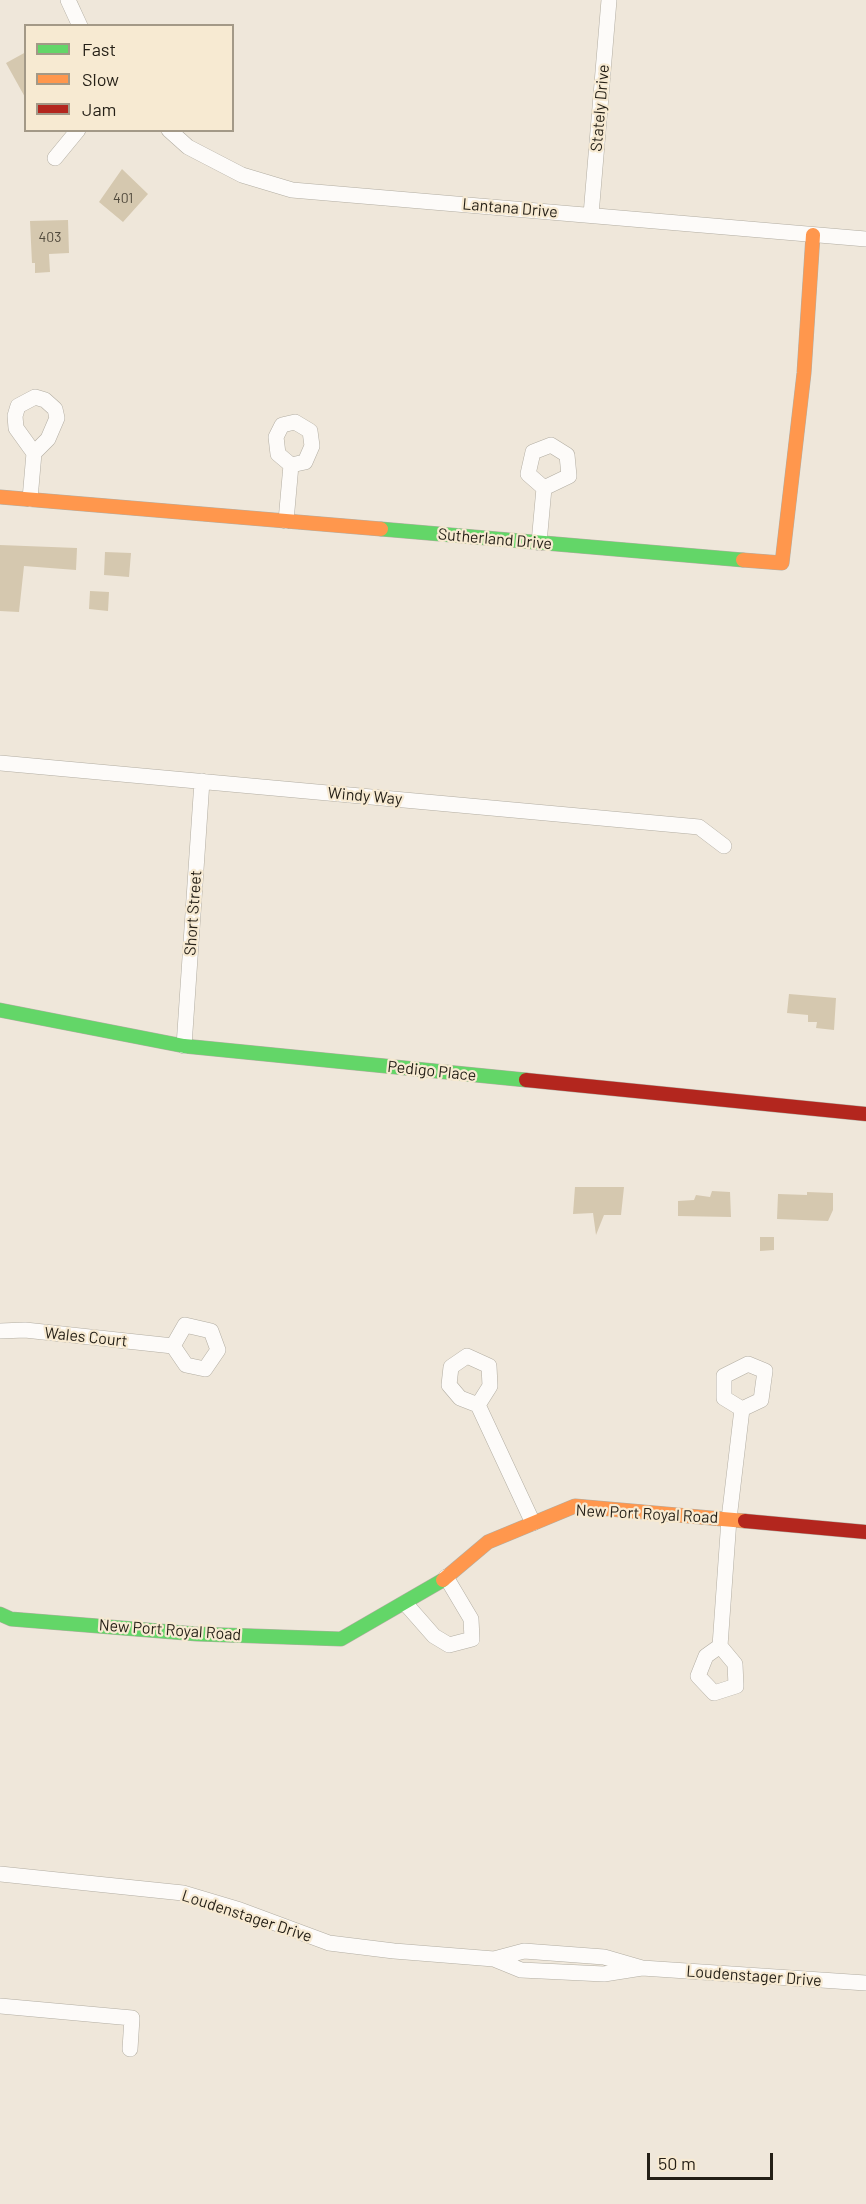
<!DOCTYPE html>
<html>
<head>
<meta charset="utf-8">
<style>
  body { margin:0 }
  #map { position:relative; width:866px; height:2204px; overflow:hidden; background:#efe7da; font-family:Barlow,sans-serif }
  canvas { display:block }
  .legend { position:absolute; left:24px; top:24px; width:210px; height:108px; box-sizing:border-box; background:#f7ead2; border:2px solid #a39987; margin:0; padding:8px 10px; list-style:none; font-size:18px; color:#241f16 }
  .legend li { display:flex; align-items:center; gap:12px; height:30px }
  .legend b { width:30px; border:2px solid #a39987 }
  .scale { position:absolute; left:647px; top:2153px; width:126px; height:27px; box-sizing:border-box; border:3px solid #241f16; border-top:0; padding-left:8px; font-size:18px; line-height:21px; white-space:nowrap; color:#241f16; -webkit-text-stroke:4px #f7ead2; paint-order:stroke }
</style>
</head>
<body>
<div id="map">
<canvas width="866" height="2204"></canvas>
<ul class="legend">
<li><b style="height:8px;background:#63d668"></b>Fast</li>
<li><b style="height:8px;background:#ff974d"></b>Slow</li>
<li><b style="height:8px;background:#b3261e"></b>Jam</li>
</ul>
<div class="scale">50 m</div>
</div>
<script>
const ctx = document.querySelector('canvas').getContext('2d');
ctx.lineJoin = 'round';
function fill(path, color) { ctx.fillStyle = color; ctx.fill(path, 'evenodd'); }
const poly = rows => new Path2D(rows.map(r => 'M' + r).join(''));
function stroke(path, color, width, dash) { ctx.strokeStyle = color; ctx.lineWidth = width; ctx.lineCap = dash ? 'butt' : 'round'; ctx.setLineDash(dash || []); ctx.stroke(path); }
function label(font, color, halo, rows, align = 'center') {
  ctx.font = font + ' Barlow,sans-serif'; ctx.lineWidth = 4.5; ctx.setLineDash([]); ctx.textBaseline = 'middle'; ctx.strokeStyle = halo; ctx.fillStyle = color; for (const [text, x, y, turn = 0] of rows) {
    ctx.save(); ctx.translate(x, y); ctx.rotate((+turn || 0) * Math.PI / 180); ctx.textAlign = isNaN(turn) ? turn : align; if (halo) ctx.strokeText(text, 0, 0); ctx.fillText(text, 0, 0); ctx.restore();
  }
}
const building = poly([
  [26,52,26,99,6,63],
  [122,169,148,194,123,222,99,202],
  [68,220,69,253,49,254,50,272,35,273,35,263,32,263,30,221],
  [0,545,77,548,76,570,24,566,19,612,0,611],
  [105,552,131,553,129,577,104,575],
  [90,591,109,592,108,611,89,609],
  [789,994,836,998,834,1030,816,1028,817,1022,808,1022,808,1015,787,1013],
  [575,1187,624,1187,621,1215,604,1215,596,1235,593,1213,573,1214],
  [712,1191,730,1192,731,1217,678,1216,678,1201,694,1200,696,1195,710,1197],
  [807,1192,833,1193,833,1210,828,1221,777,1219,778,1194,807,1195],
  [760,1237,774,1237,774,1250,760,1251]
]);
const street = poly([
  [68,0,80,26],
  [169,130,188,147,242,175,292,190,866,239],
  [55,158,78,130],
  [591,215,609,0],
  [30,499,34,453,16,428,15,416,18,406,35,397,45,400,55,409,57,418,48,439,34,453],
  [286,521,291,465,278,454,276,437,282,425,295,422,310,431,312,446,305,462,291,465],
  [539,543,544,488,569,476,567,455,551,445,533,452,528,474,544,488],
  [0,763,699,827,724,846],
  [184,1046,202,781],
  [0,1331,25,1330,173,1346,186,1365,205,1369,218,1350,211,1331,185,1325,173,1346],
  [478,1405,460,1398,449,1385,451,1367,467,1356,489,1366,490,1386,478,1405,533,1523],
  [405,1603,434,1636,449,1645,472,1639,471,1619,446,1577],
  [720,1646,735,1664,736,1686,714,1693,698,1676,706,1656,720,1646,729,1519,742,1409,761,1400,765,1371,748,1364,724,1376,724,1398,742,1409],
  [0,1874,183,1893,240,1910,329,1943,394,1951,494,1959,521,1970,604,1974,642,1968],
  [494,1959,524,1951,604,1957,642,1968,866,1983],
  [0,2006,132,2018,130,2049]
]);
const fast = poly([
  [381,529,743,560],
  [0,1010,184,1046,526,1080],
  [0,1614,11,1619,197,1634,341,1639,443,1580]
]);
const slow = poly([
  [0,497,381,529],
  [743,560,782,563,804,373,813,235],
  [443,1580,488,1542,575,1506,745,1521]
]);
const jam = poly([
  [526,1080,866,1114],
  [745,1521,866,1532]
]);
const numberNames = [
  ["401",123,198],
  ["403",50,237]
];
const streetNames = [
  ["Stately Drive",600,108,-85],
  ["Lantana Drive",510,208,5],
  ["Sutherland Drive",495,539,5],
  ["Windy Way",365,796,5],
  ["Short Street",193,913,-86],
  ["Pedigo Place",432,1071,6],
  ["Wales Court",86,1337,6],
  ["New Port Royal Road",647,1514,3],
  ["New Port Royal Road",170,1630,4],
  ["Loudenstager Drive",247,1916,18],
  ["Loudenstager Drive",754,1976,4]
];
fill(building, '#d5c8af');
stroke(street, '#b2ada2', 16);
stroke(fast, '#b2ada2', 15);
stroke(slow, '#b2ada2', 15);
stroke(jam, '#b2ada2', 15);
stroke(street, '#fdfbf9', 15);
stroke(fast, '#63d668', 14);
stroke(slow, '#ff974d', 14);
stroke(jam, '#b3261e', 14);
label('14px', '#50493c', null, numberNames);
label('16px', '#241f16', '#f7ead2', streetNames);
</script>
</body>
</html>
